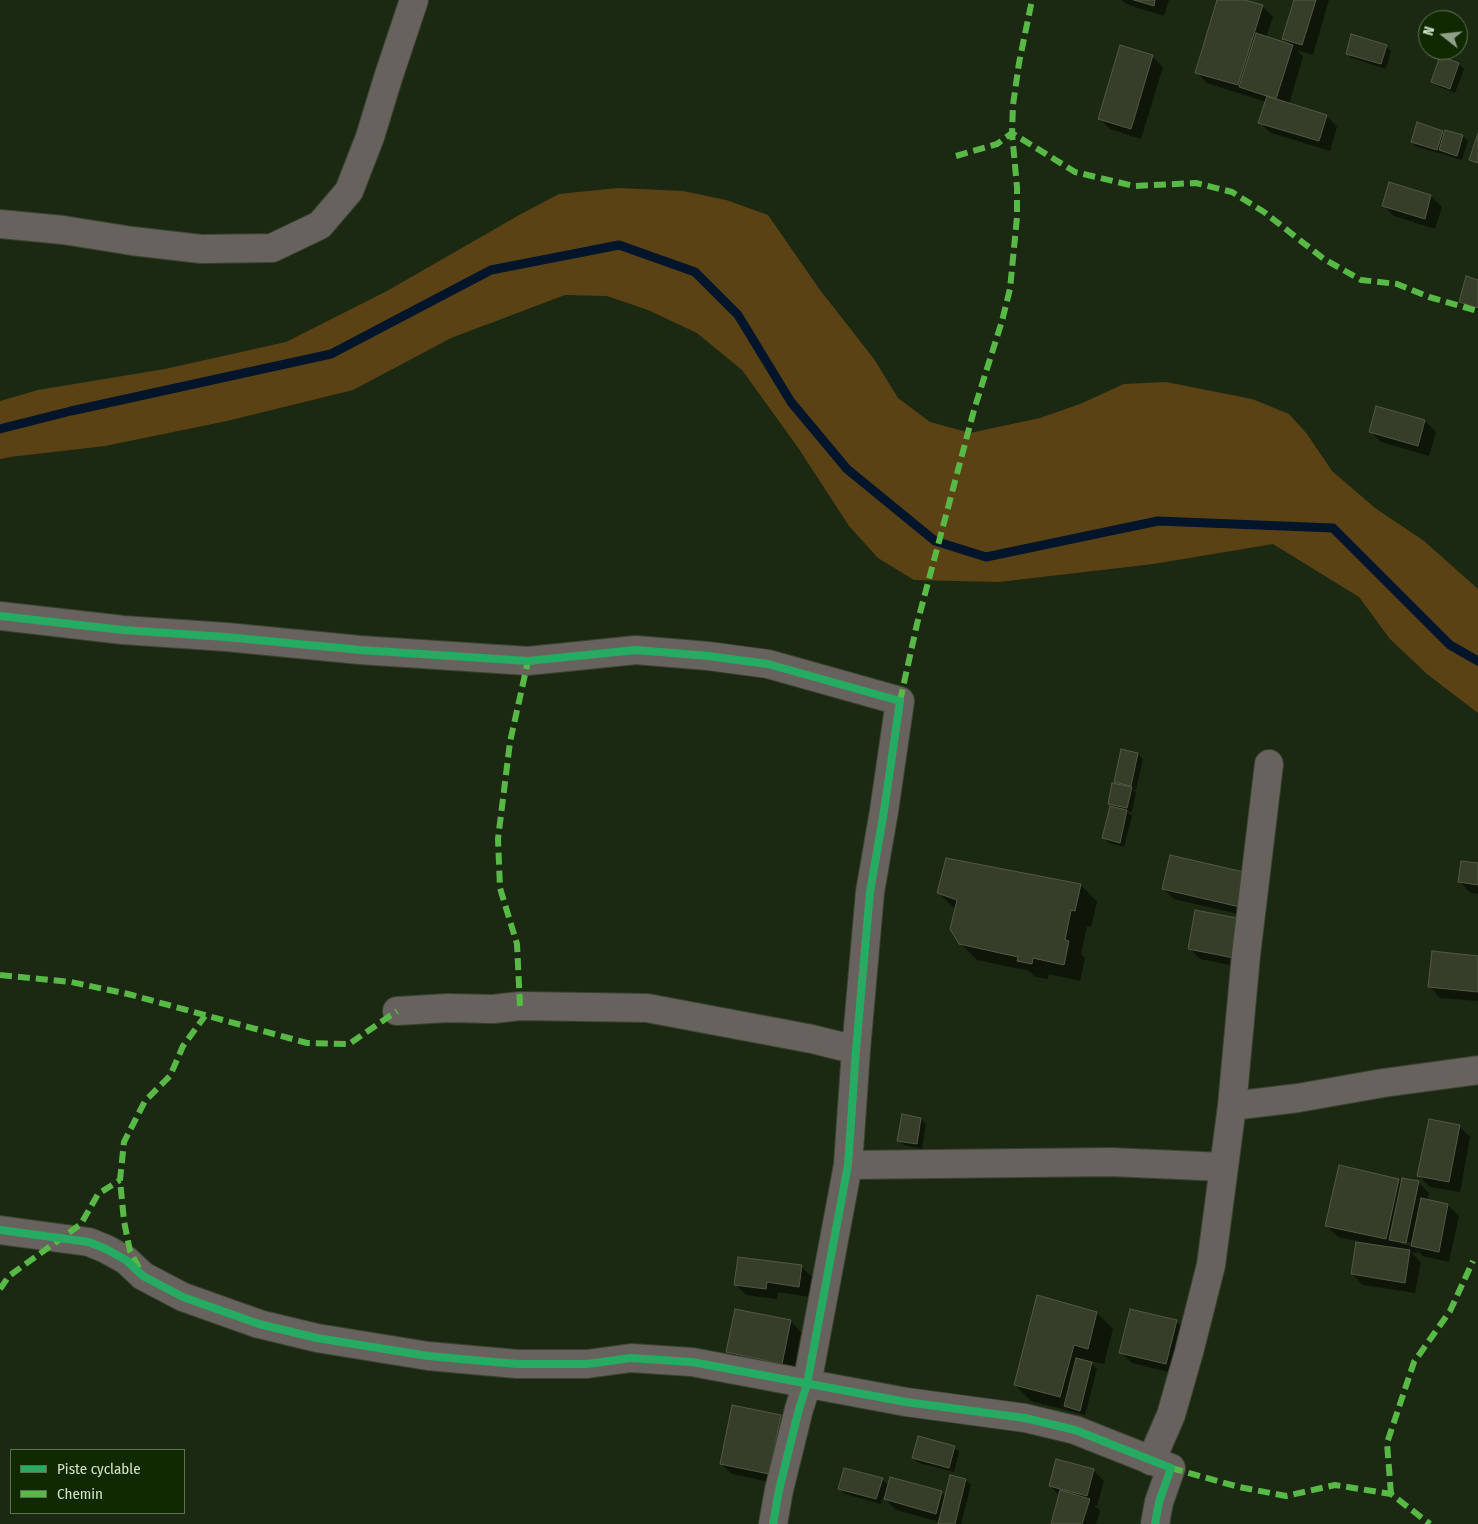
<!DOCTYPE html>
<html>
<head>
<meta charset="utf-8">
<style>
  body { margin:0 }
  #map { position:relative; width:1478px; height:1524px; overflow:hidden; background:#1c2912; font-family:"Fira Sans Condensed",sans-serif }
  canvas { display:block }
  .legend { position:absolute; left:10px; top:1449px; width:175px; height:65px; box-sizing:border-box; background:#112900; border:1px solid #5e7351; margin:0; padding:6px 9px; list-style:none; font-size:15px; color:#d2e2ca }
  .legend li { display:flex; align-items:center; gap:10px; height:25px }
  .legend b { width:25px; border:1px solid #5e7351 }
  .north { position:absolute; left:1418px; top:10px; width:50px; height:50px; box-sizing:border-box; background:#112900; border:1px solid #5e7351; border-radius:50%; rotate:286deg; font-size:14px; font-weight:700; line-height:20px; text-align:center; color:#d2e2ca }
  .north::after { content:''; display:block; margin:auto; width:18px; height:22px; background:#92a18a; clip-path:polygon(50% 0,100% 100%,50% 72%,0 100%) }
</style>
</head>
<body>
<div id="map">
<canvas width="1478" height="1524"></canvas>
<ul class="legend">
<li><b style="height:6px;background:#26ab63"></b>Piste cyclable</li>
<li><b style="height:6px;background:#58b947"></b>Chemin</li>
</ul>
<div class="north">N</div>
</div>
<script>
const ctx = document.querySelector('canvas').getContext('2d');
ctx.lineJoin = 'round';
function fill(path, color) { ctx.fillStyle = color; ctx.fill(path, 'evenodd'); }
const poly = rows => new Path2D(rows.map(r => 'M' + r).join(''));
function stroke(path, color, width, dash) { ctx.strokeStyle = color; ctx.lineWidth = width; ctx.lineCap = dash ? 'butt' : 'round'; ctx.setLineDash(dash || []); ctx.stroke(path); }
const green = poly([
  [618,188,683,191,726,200,768,215,820,290,874,359,898,398,930,422,970,433,1040,418,1080,404,1124,384,1166,382,1252,399,1289,414,1307,434,1332,471,1375,508,1424,541,1478,589,1478,713,1427,674,1390,639,1359,597,1273,544,1153,564,999,582,914,580,878,558,849,526,799,449,742,370,697,333,648,310,607,296,565,295,451,338,353,390,227,421,105,446,10,457,0,459,0,401,38,390,165,369,286,342,387,291,521,214,559,194]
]);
const shadow = poly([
  [1122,0,1169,0,1164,16,1126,4],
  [1218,0,1241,0,1262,6,1273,17,1266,38,1290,45,1283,39,1295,0,1329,0,1313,55,1297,50,1303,57,1289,104,1327,116,1337,127,1330,151,1271,133,1260,123,1266,102,1207,83,1196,72],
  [1386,46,1391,51,1386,69,1352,58,1347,53],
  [1152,56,1163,67,1141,139,1110,129,1099,118],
  [1459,64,1464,69,1455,93,1437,86,1432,81],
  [1418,124,1443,132,1445,134,1446,131,1463,136,1468,141,1462,160,1445,155,1443,153,1442,154,1417,147,1412,142],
  [1431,196,1442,207,1435,229,1394,216,1384,206],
  [1478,281,1478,311,1465,307,1460,302],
  [1377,407,1425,421,1436,432,1429,456,1381,442,1370,431],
  [1122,751,1138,754,1143,759,1136,790,1132,789,1136,793,1132,812,1127,811,1132,816,1124,847,1109,843,1104,838,1111,805,1110,804,1120,786,1115,781],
  [1478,865,1478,894,1471,893,1460,882],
  [1247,874,1251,917,1174,899,1163,888],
  [1081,885,1097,902,1091,927,1087,926,1081,954,1085,958,1080,981,1049,974,1048,979,1035,977,1029,971,977,960,960,943,955,909,939,893],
  [1196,912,1245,968,1200,959,1189,948],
  [1478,957,1478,1001,1440,998,1430,987],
  [921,1119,926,1124,922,1149,904,1145,899,1140],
  [1459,1126,1470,1137,1460,1192,1430,1187,1419,1176],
  [1399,1180,1402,1183,1418,1182,1429,1193,1427,1201,1448,1205,1459,1216,1449,1262,1423,1256,1417,1250,1417,1253,1411,1252,1421,1262,1415,1293,1363,1285,1352,1274,1357,1241,1338,1237,1327,1226],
  [1401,1241,1413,1243,1412,1246,1401,1244],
  [801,1266,812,1277,810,1297,778,1292,777,1299,746,1295,736,1285],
  [1097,1313,1113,1329,1104,1364,1089,1361,1097,1369,1085,1415,1031,1401,1015,1385],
  [791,1321,801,1332,793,1374,738,1363,727,1352],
  [1176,1321,1187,1332,1176,1374,1132,1363,1121,1352],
  [780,1416,791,1427,779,1484,732,1474,721,1464],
  [954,1447,959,1452,954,1472,919,1463,913,1458],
  [1093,1470,1104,1481,1097,1506,1094,1505,1100,1511,1096,1524,1052,1524,1060,1496,1050,1486],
  [882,1479,889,1486,941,1492,946,1497,966,1480,971,1485,961,1524,939,1524,940,1522,896,1510,883,1497,881,1504,845,1494,840,1489]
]);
const stream = poly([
  [0,429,71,411,331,354,491,270,619,245,695,272,738,315,791,402,847,469,935,541,986,557,1158,521,1333,528,1450,645,1478,661]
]);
const building = poly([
  [1134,0,1155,0,1154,6,1134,0],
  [1217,0,1245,0,1263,5,1238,85,1195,73,1217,0],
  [1294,0,1316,0,1302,45,1282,39,1294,0],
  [1256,33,1293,45,1276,99,1239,87,1256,33],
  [1351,34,1387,45,1381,64,1346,54,1351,34],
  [1120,45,1153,55,1131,129,1098,119,1120,45],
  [1440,56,1459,63,1450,89,1431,82,1440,56],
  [1267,96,1327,115,1319,141,1258,123,1267,96],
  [1417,122,1443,131,1437,150,1411,142,1417,122],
  [1445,130,1463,135,1457,156,1439,150,1445,130],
  [1478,133,1478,163,1469,160,1478,133],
  [1389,182,1431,195,1425,219,1382,206,1389,182],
  [1466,276,1478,280,1478,308,1459,302,1466,276],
  [1376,406,1425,420,1418,446,1369,432,1376,406],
  [1121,749,1138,753,1131,786,1114,782,1121,749],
  [1112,783,1132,787,1127,808,1108,804,1112,783],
  [1110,806,1127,810,1120,843,1102,838,1110,806],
  [1170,855,1248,873,1240,907,1162,889,1170,855],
  [946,858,1081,884,1075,911,1071,910,1065,940,1069,941,1064,965,1033,958,1032,964,1017,961,1018,957,959,944,950,929,957,900,937,893,946,858],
  [1461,861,1478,863,1478,885,1458,882,1461,861],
  [1195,910,1242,919,1234,958,1188,949,1195,910],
  [1432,951,1478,956,1478,992,1428,987,1432,951],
  [902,1114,921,1118,917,1144,897,1141,902,1114],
  [1429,1119,1460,1125,1449,1182,1417,1176,1429,1119],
  [1339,1165,1399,1179,1386,1239,1325,1226,1339,1165],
  [1402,1178,1419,1181,1406,1243,1389,1240,1402,1178],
  [1421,1198,1448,1204,1439,1252,1411,1246,1421,1198],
  [1356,1242,1410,1250,1405,1283,1351,1274,1356,1242],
  [738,1257,802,1265,799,1287,767,1282,766,1289,734,1285,738,1257],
  [1037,1295,1097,1312,1088,1349,1074,1345,1060,1397,1014,1385,1037,1295],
  [735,1309,791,1320,782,1364,726,1352,735,1309],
  [1130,1309,1177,1320,1166,1364,1119,1353,1130,1309],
  [1076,1358,1092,1362,1080,1411,1064,1406,1076,1358],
  [732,1405,781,1415,769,1474,720,1464,732,1405],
  [918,1436,955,1446,949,1468,912,1458,918,1436],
  [1056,1459,1094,1469,1087,1496,1049,1486,1056,1459],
  [844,1468,883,1478,876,1499,838,1489,844,1468],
  [950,1475,966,1479,955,1524,938,1524,950,1475],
  [890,1477,942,1491,936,1514,884,1499,890,1477],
  [1060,1490,1090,1499,1082,1524,1051,1524,1060,1490]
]);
const minor = poly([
  [0,224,63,230,132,241,201,249,272,248,320,225,349,191,370,137,388,78,414,0],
  [0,616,123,630,226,637,360,650,528,661,636,650,708,656,768,664,900,701,884,811,870,892,856,1050,848,1165,807,1384,799,1409,779,1490,773,1524],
  [397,1011,448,1008,493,1009,520,1006,647,1008,812,1039,856,1050],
  [1232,1106,1298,1098,1383,1083,1478,1070],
  [848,1165,1111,1162,1223,1167],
  [0,1230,89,1242,106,1249,126,1260,143,1276,183,1297,259,1324,317,1338,428,1356,517,1364,587,1364,631,1358,692,1362,906,1402,1025,1418,1075,1430,1171,1468,1159,1502,1155,1524],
  [1151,1461,1171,1415,1189,1352,1211,1265,1232,1106,1246,955,1269,764]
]);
const quiet = poly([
  [956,156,997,144,1012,133,1075,172,1134,186,1196,183,1232,192,1264,212,1324,259,1361,280,1397,284,1429,297,1478,311],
  [900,701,917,624,974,410,1002,321,1010,289,1017,217,1017,187,1012,133,1013,105,1019,63,1032,0],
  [0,975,71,982,128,994,307,1043,349,1044,397,1011],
  [520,1006,517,944,500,888,498,839,510,742,528,661],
  [139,1268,130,1251,124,1221,120,1180,124,1142,145,1101,170,1076,183,1046,205,1016],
  [0,1289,9,1276,81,1224,98,1194,120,1180],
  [1171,1468,1239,1487,1286,1496,1335,1485,1391,1494,1430,1524],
  [1391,1494,1387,1443,1414,1362,1450,1311,1473,1261]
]);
const cycleway = poly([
  [0,616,123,630,226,637,360,650,528,661,636,650,708,656,768,664,900,701,884,811,870,892,856,1050,848,1165,807,1384,799,1409,779,1490,773,1524],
  [0,1230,89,1242,106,1249,126,1260,143,1276,183,1297,259,1324,317,1338,428,1356,517,1364,587,1364,631,1358,692,1362,906,1402,1025,1418,1075,1430,1171,1468,1159,1502,1155,1524]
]);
fill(green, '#5b4215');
fill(shadow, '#0007');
stroke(stream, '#03152b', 9);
fill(building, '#363e29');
stroke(building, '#525945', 1);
stroke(minor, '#3a4531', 30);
stroke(minor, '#68625f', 28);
stroke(quiet, '#58b947', 6, [12, 6]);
stroke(cycleway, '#26ab63', 8);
</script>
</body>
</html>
